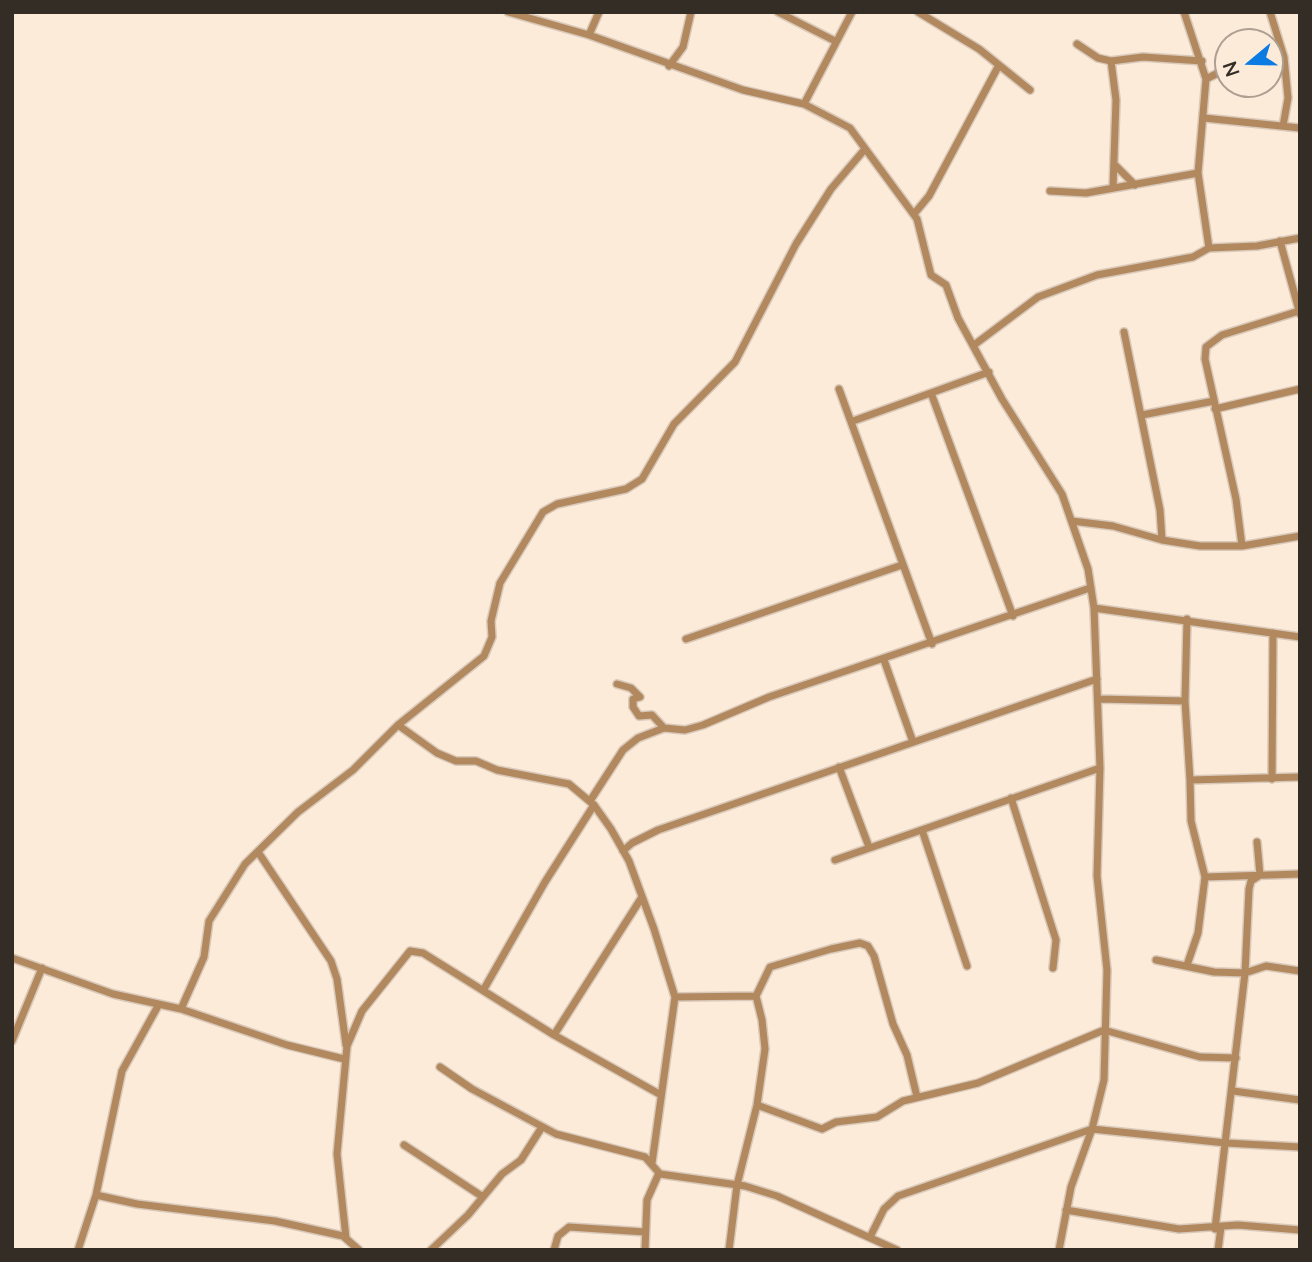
<!DOCTYPE html>
<html>
<head>
<meta charset="utf-8">
<style>
  body { margin:0 }
  #map { position:relative; width:1312px; height:1262px; overflow:hidden; background:#fdebda; font-family:Lato,sans-serif }
  canvas { display:block }
  .frame { position:absolute; inset:0; border:14px solid #342d26; pointer-events:none }
  .north { position:absolute; left:1214px; top:28px; width:70px; height:70px; box-sizing:border-box; background:#fdebda; border:2px solid #ad9f92; border-radius:50%; rotate:251deg; font-size:19px; font-weight:700; line-height:28px; text-align:center; color:#342d26 }
  .north::after { content:''; display:block; margin:auto; width:24px; height:32px; background:#0c7be2; clip-path:polygon(50% 0,100% 100%,50% 72%,0 100%) }
</style>
</head>
<body>
<div id="map">
<canvas width="1312" height="1262"></canvas>
<div class="frame"></div>
<div class="north">N</div>
</div>
<script>
const ctx = document.querySelector('canvas').getContext('2d');
ctx.lineJoin = 'round';
const poly = rows => new Path2D(rows.map(r => 'M' + r).join(''));
function stroke(path, color, width, dash) { ctx.strokeStyle = color; ctx.lineWidth = width; ctx.lineCap = dash ? 'butt' : 'round'; ctx.setLineDash(dash || []); ctx.stroke(path); }
const minor = poly([
  [508,12,589,35,743,90,804,104,850,128,917,219,931,275,946,285,958,318,1002,399,1062,494,1088,569,1094,608,1100,768,1097,876,1107,970,1104,1080,1092,1129,1071,1187,1059,1250],
  [778,12,835,41],
  [918,12,979,49,1030,90],
  [1184,12,1206,79,1198,173,1209,248],
  [1270,12,1284,57,1288,98,1283,126],
  [589,35,599,12],
  [1077,44,1098,58,1111,61,1143,57,1202,61],
  [1270,60,1284,57],
  [1111,61,1116,100,1113,188],
  [669,66,683,47,691,12],
  [1206,79,1228,68],
  [804,104,852,12],
  [1204,118,1300,128],
  [1116,166,1135,185],
  [1050,191,1086,193,1198,173],
  [914,214,929,196,999,65],
  [1280,241,1300,314],
  [1124,332,1160,510,1162,540],
  [974,345,1038,297,1097,275,1193,257,1209,248,1257,246,1300,238],
  [839,389,932,644],
  [931,393,1013,616],
  [1215,409,1300,389],
  [1142,415,1214,401],
  [853,421,989,372],
  [1072,521,1113,526,1162,540,1200,546,1242,546,1300,536],
  [1242,546,1236,499,1205,359,1206,347,1222,335,1299,311],
  [1094,608,1300,637],
  [1187,619,1185,701,1190,780,1300,777],
  [686,639,902,565],
  [884,660,913,742],
  [617,684,631,688,640,697,633,699,633,707,639,716,652,715,664,728],
  [1099,699,1185,701],
  [398,725,437,753,456,761,476,761,497,770,569,784,594,805,611,829,629,861,654,929,675,997,652,1163],
  [839,767,869,847],
  [1272,779,1273,633],
  [1190,780,1191,821,1205,877],
  [1011,798,1056,940,1053,968],
  [590,801,623,750,638,738,664,728,685,730,703,725,769,697,1090,588],
  [922,830,967,966],
  [623,851,632,843,658,830,1097,679],
  [258,852,331,961,337,979,346,1045],
  [835,860,1100,768],
  [12,958,113,994,181,1009,287,1045,344,1059],
  [1156,960,1214,972,1245,973,1266,966,1300,971],
  [1187,965,1198,933,1205,877,1300,874],
  [484,989,545,882,594,805],
  [675,997,756,996],
  [181,1009,204,957,209,921,245,864,298,812,353,770,398,725,484,656,492,637,491,621,500,583,543,512,557,504,626,489,642,479,674,424,735,362,796,244,831,189,865,149],
  [554,1035,642,897],
  [12,1041,42,968],
  [440,1067,472,1089,556,1134,645,1157,660,1174,745,1186,777,1196,897,1250],
  [1233,1091,1300,1100],
  [757,1105,822,1129,836,1122,877,1117,903,1101,978,1083,1104,1030,1200,1057,1236,1058],
  [404,1145,483,1197],
  [96,1195,137,1204,275,1221,343,1236,359,1250],
  [1066,1210,1179,1229,1238,1225,1300,1230],
  [1215,1229,1245,973,1249,889,1251,881,1260,875,1257,842],
  [870,1237,884,1209,898,1196,1092,1129,1226,1143,1300,1147],
  [346,1238,337,1154,347,1046,362,1011,410,951,423,953,554,1035,661,1095],
  [78,1250,96,1195,122,1071,158,1006],
  [431,1250,468,1215,502,1174,521,1160,542,1127],
  [554,1250,558,1236,569,1227,645,1232],
  [645,1250,647,1200,659,1173],
  [729,1250,737,1185,757,1105,765,1049,762,1020,756,996,770,967,831,949,860,943,868,946,874,956,893,1024,907,1055,917,1097],
  [1218,1250,1221,1227]
]);
stroke(minor, '#d9c9ba', 10);
stroke(minor, '#b2895f', 7);
</script>
</body>
</html>
